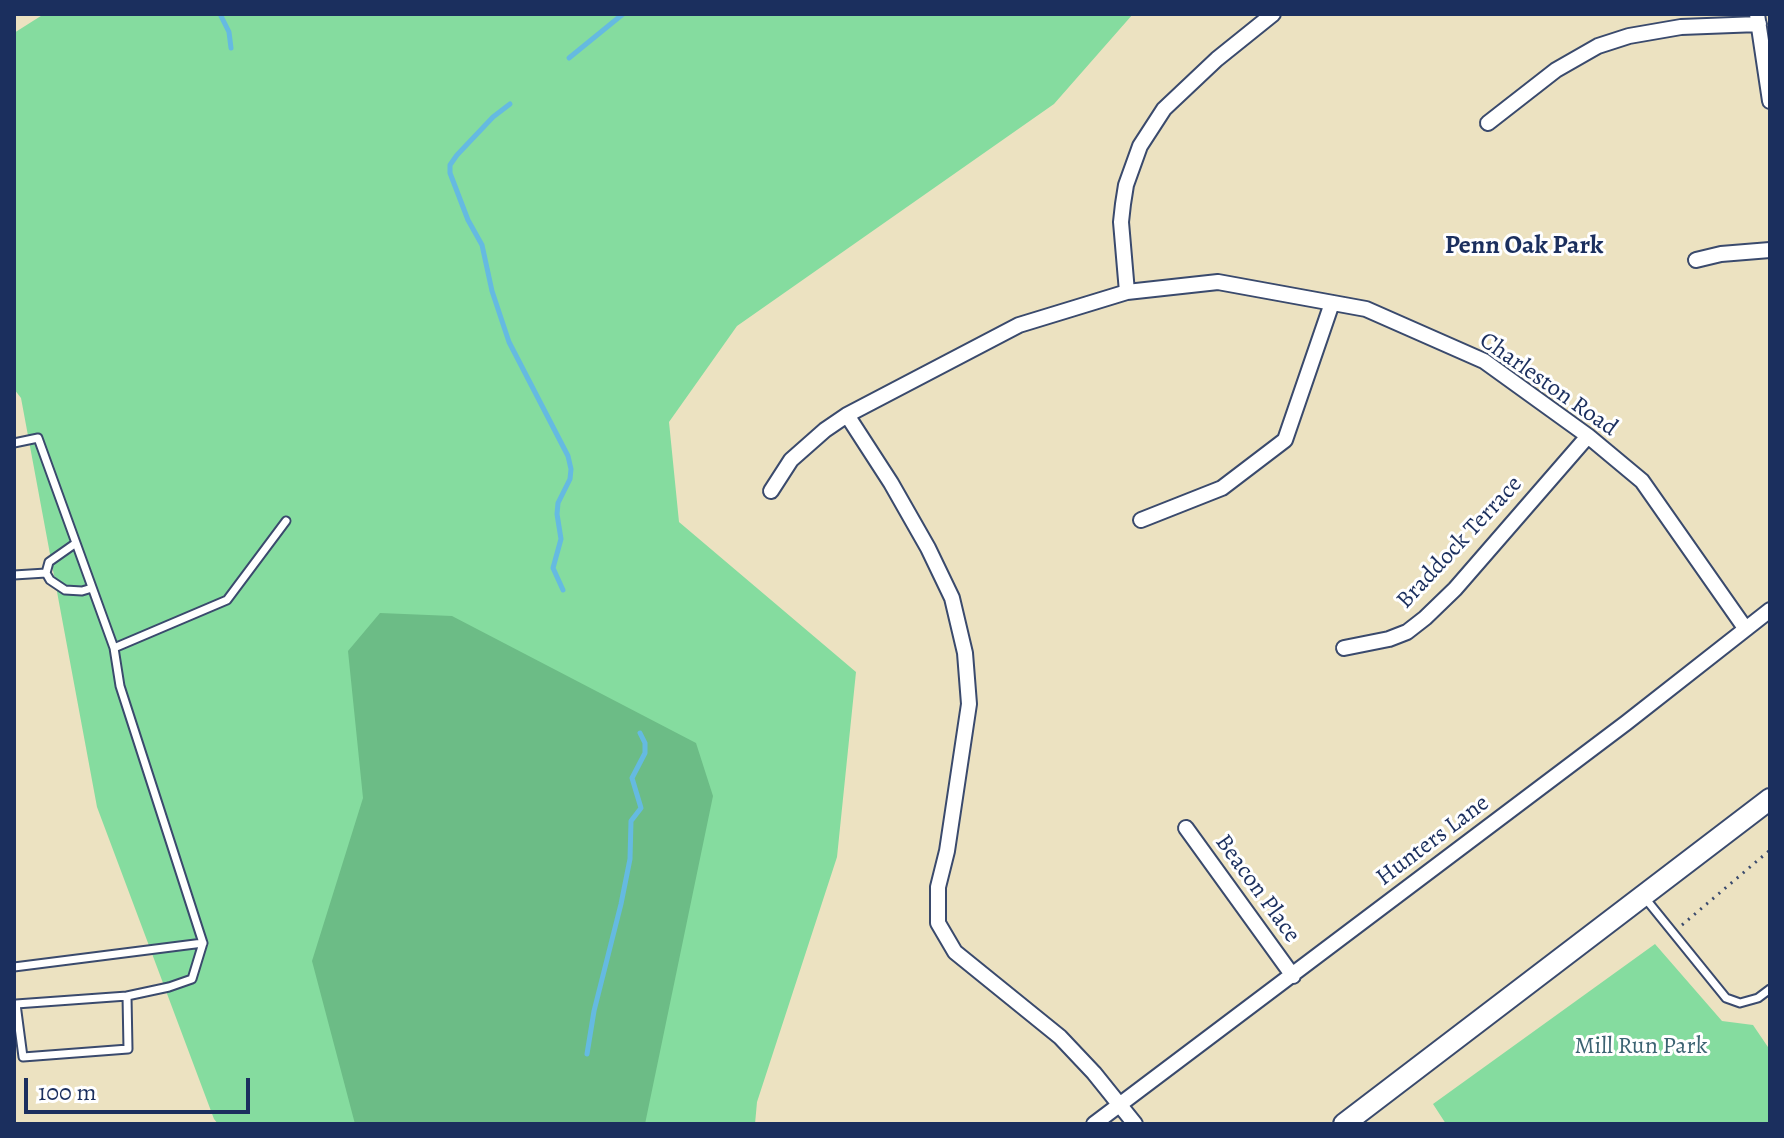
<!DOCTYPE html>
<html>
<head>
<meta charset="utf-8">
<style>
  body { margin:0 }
  #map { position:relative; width:1784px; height:1138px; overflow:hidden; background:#ece2c1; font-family:Alegreya,serif }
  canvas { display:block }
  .frame { position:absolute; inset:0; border:16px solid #1b2f5e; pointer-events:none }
  .scale { position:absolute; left:24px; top:1078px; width:226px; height:36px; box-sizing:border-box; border:4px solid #1b2f5e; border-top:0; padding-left:10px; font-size:24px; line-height:28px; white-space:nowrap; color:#1b2f5e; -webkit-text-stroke:6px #fff; paint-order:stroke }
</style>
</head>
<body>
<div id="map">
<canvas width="1784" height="1138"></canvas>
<div class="frame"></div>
<div class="scale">100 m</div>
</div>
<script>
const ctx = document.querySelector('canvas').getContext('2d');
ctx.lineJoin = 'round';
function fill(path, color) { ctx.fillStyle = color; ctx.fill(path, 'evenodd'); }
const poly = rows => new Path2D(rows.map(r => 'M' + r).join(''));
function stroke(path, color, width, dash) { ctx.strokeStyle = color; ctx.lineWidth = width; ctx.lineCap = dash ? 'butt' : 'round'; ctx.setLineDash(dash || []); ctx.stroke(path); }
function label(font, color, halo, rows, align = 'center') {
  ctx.font = font + ' Alegreya,serif'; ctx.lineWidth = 6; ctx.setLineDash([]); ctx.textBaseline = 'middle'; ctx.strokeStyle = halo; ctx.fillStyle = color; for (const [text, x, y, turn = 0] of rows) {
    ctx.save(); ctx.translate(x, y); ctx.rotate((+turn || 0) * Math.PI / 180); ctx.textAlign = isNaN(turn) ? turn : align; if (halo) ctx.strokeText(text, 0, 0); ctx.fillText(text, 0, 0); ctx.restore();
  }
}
const green = poly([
  [44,14,1133,14,1054,104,737,326,669,422,679,522,856,672,837,857,757,1102,755,1124,218,1124,214,1119,97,807,21,398,14,389,14,33],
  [1655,944,1722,1021,1753,1025,1770,1050,1770,1124,1446,1124,1433,1104]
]);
const forest = poly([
  [380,613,452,616,696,743,713,796,645,1124,355,1124,312,961,363,798,348,651]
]);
const stream = poly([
  [220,14,229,32,231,48],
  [569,58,623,14],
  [510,104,493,117,457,155,450,165,450,173,468,220,482,245,492,291,509,342,568,456,571,469,570,479,558,503,557,514,561,539,553,568,563,590],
  [587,1054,594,1011,621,904,630,859,631,821,641,808,632,778,645,753,645,743,640,733]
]);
const path = poly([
  [1682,925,1770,850]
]);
const service = poly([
  [14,443,38,438,114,648,120,686,203,943,14,967],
  [76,543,49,562,46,573,50,580,65,590,82,591,92,588],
  [14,575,46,573],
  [114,648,227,600,286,521],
  [1645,898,1726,998,1740,1003,1758,998,1770,989],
  [127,996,169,987,192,979,203,943],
  [14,1004,16,1004,127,996,128,1049,23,1057,16,1004]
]);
const minor = poly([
  [1757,14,1770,101],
  [1488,123,1556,70,1598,46,1629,36,1681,27,1759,24],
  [1696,260,1721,254,1770,250],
  [1127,292,1121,222,1123,204,1126,185,1140,146,1164,109,1217,59,1273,14],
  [847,415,891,483,928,548,952,598,965,653,969,704,947,851,938,887,938,923,955,952,1060,1037,1094,1073,1135,1124],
  [771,491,791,460,825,430,847,415,1019,325,1127,292,1218,282,1366,309,1484,361,1588,436,1642,481,1745,628],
  [1141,520,1222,488,1285,440,1332,303],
  [1344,648,1389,639,1407,632,1425,618,1455,589,1588,436],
  [1186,828,1293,976],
  [1094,1124,1626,723,1770,610]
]);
const secondary = poly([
  [1344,1124,1770,799]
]);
const streetNames = [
  ["Charleston Road",1548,385,35],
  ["Braddock Terrace",1460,543,-47],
  ["Hunters Lane",1433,841,-37],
  ["Beacon Place",1257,889,54]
];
const parkNames = [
  ["Mill Run Park",1641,1047]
];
const neighbourhoodNames = [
  ["Penn Oak Park",1524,247]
];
fill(green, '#85dc9f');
fill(forest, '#6cbc86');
stroke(stream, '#65bae1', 5);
stroke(service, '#3a4a6d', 11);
stroke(minor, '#3a4a6d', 18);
stroke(secondary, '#3a4a6d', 24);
stroke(path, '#3a4a6d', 3, [2, 6]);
stroke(service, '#fff', 7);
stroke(minor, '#fff', 14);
stroke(secondary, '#fff', 20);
label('24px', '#1b2f5e', '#fff', streetNames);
label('24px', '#3b6372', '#fff', parkNames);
label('bold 26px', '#1b2f5e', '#fff', neighbourhoodNames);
</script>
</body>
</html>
